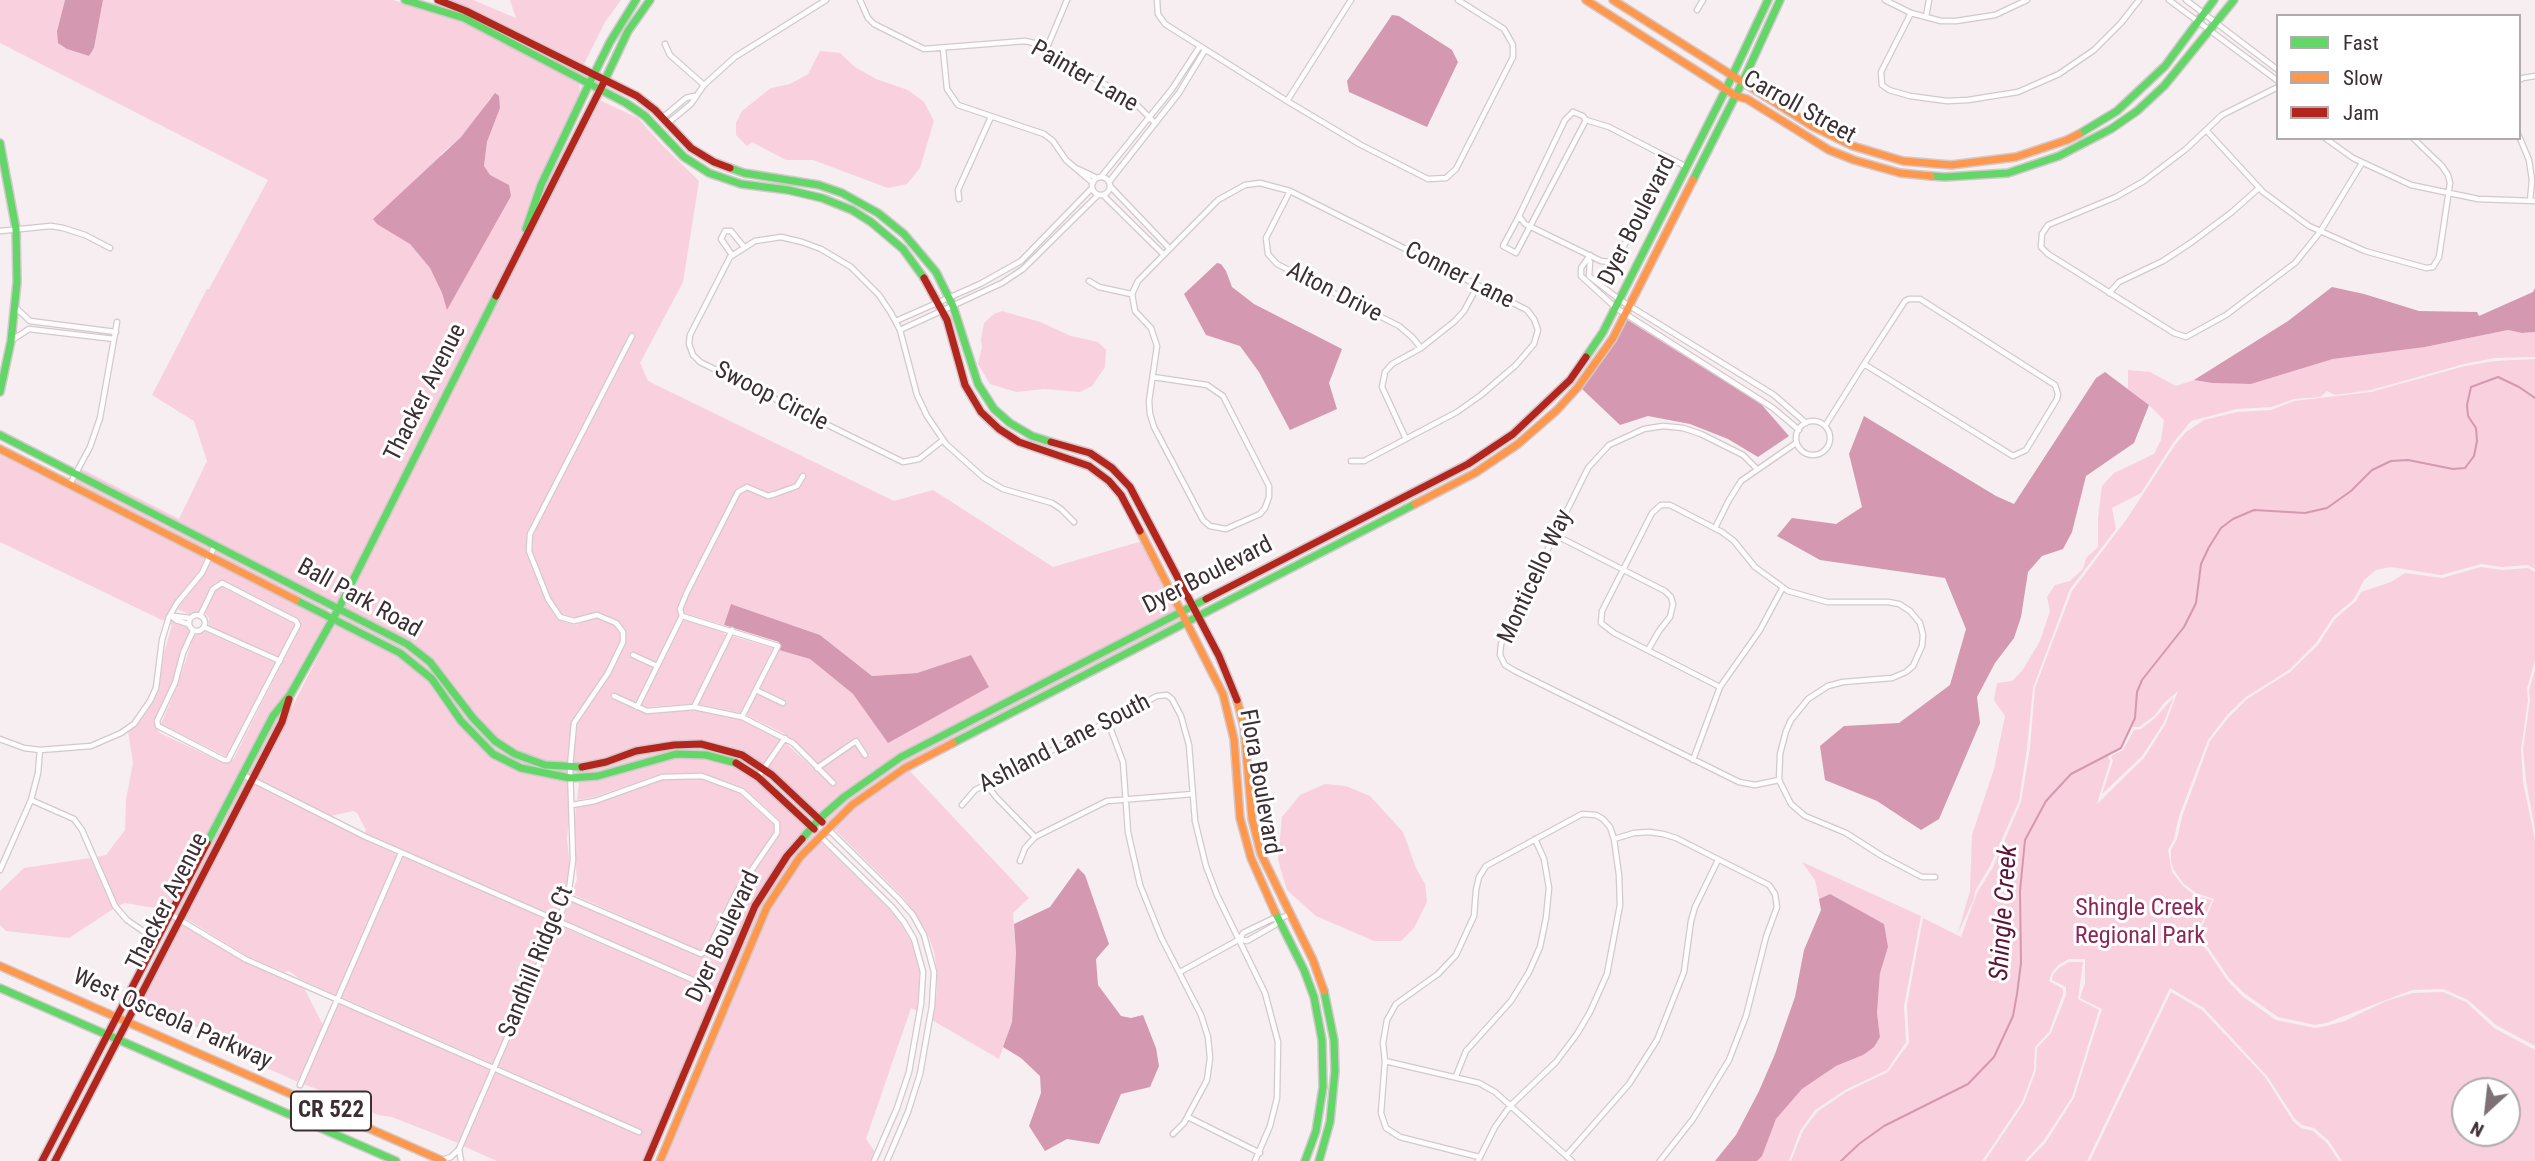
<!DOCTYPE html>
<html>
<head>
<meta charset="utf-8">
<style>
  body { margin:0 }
  #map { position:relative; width:2535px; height:1161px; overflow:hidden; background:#f6eef0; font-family:"Roboto Condensed",sans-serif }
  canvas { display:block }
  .legend { position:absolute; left:2276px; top:14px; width:245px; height:126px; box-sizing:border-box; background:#fff; border:2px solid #b1abad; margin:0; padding:9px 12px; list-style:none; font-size:21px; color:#3c2e33 }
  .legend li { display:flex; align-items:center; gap:14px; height:35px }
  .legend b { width:35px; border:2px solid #b1abad }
  .north { position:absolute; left:2451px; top:1077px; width:70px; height:70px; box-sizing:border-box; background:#fff; border:2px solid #b1abad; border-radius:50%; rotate:207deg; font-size:19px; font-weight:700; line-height:28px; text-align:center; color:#3c2e33 }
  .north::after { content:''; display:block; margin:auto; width:24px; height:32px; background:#7d7175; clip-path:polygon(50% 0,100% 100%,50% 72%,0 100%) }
</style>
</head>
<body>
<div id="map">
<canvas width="2535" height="1161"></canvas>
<ul class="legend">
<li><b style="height:9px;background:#63d668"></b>Fast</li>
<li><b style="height:9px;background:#ff974d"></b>Slow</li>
<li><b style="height:9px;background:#b3261e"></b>Jam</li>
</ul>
<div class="north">N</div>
</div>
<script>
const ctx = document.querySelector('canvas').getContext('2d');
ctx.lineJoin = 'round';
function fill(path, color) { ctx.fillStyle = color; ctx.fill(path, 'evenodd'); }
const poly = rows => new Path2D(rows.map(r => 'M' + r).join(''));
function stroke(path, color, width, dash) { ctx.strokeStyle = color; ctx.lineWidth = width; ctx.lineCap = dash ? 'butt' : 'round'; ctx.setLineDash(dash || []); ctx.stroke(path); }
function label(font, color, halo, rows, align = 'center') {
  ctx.font = font + ' "Roboto Condensed",sans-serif'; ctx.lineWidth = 6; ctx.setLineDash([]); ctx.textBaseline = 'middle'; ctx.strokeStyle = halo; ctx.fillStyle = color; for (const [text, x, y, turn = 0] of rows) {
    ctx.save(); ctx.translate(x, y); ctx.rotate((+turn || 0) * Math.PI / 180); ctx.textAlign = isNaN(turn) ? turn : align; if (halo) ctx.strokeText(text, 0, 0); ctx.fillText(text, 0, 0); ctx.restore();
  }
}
const green = poly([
  [0,0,65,0,57,30,67,49,89,56,94,48,103,0,393,0,463,21,579,83,580,91,583,92,539,183,514,256,338,604,80,472,82,469,179,519,207,461,194,421,152,395,207,289,209,289,268,180,0,43],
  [490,98,500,108,487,142,484,167,489,175,509,185,447,309,442,293,430,268,410,244,441,154,461,137,476,120],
  [447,0,473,0,516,18,510,0,621,0,605,22,583,66,468,8],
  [820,51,840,53,855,67,876,79,908,90,924,102,934,121,920,168,907,184,888,188,813,160,786,160,752,142,747,146,736,135,736,123,742,111,771,88,790,84,808,74],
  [599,100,638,118,662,145,699,181,683,282,640,363,648,381,894,501,933,490,1053,567,1142,541,1178,610,899,754,867,775,820,814,768,768,786,743,833,787,837,782,822,768,855,745,864,759,869,755,859,739,855,738,818,764,785,734,746,715,757,694,785,706,787,701,760,688,779,650,810,659,853,694,888,742,971,655,917,673,872,676,820,635,731,604,724,625,683,613,680,615,656,662,631,651,629,656,653,668,636,703,613,692,610,698,646,714,693,710,741,720,781,740,763,765,743,752,701,741,674,741,636,748,606,759,573,764,577,724,611,674,625,643,626,632,617,620,598,612,575,618,562,614,550,597,532,551,533,535,636,335,631,332,527,534,526,553,545,600,557,619,575,625,596,618,614,625,620,634,620,641,606,671,572,722,567,764,546,762,516,751,497,738,476,716,453,684,432,660,409,642,344,607],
  [1002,311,1040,322,1071,336,1098,342,1106,350,1105,367,1092,386,1080,392,1044,389,1016,392,990,384,978,364,982,347,981,339,984,323,994,314],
  [2508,330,2522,333,2535,332,2535,357,2495,358,2464,364,2371,390,2335,395,2327,391,2320,397,2294,399,2271,407,2237,409,2191,421,2173,443,2141,493,2112,508,2116,529,2070,589,2033,688,2027,748,2019,801,1990,866,1975,891,1974,899,1958,933,1970,891,1972,835,1994,769,2005,716,1994,700,1997,683,2012,681,2022,671,2040,641,2050,611,2047,597,2055,585,2070,581,2083,569,2086,558,2098,547,2098,518,2102,486,2114,473,2154,454,2161,440,2164,420,2149,405,2128,389,2128,370,2150,372,2176,386,2194,380,2212,383,2251,384,2333,359,2425,347],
  [2535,359,2535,569,2528,565,2502,567,2481,564,2441,575,2391,567,2376,570,2364,580,2354,599,2333,617,2316,643,2289,670,2246,697,2227,715,2208,740,2179,816,2174,839,2168,850,2172,872,2182,885,2195,896,2212,900,2194,939,2206,949,2227,980,2242,996,2276,1020,2315,1028,2326,1026,2345,1021,2386,1001,2413,993,2443,992,2466,1002,2494,1028,2535,1050,2535,1161,2342,1161,2329,1141,2314,1128,2302,1125,2295,1119,2267,1076,2204,1008,2170,988,2087,1161,2028,1161,2046,1142,2074,1098,2102,1009,2080,998,2085,983,2085,959,2069,959,2058,965,2051,974,2049,981,2063,989,2063,994,2049,1032,2035,1047,2034,1070,2022,1102,1982,1161,1791,1161,1803,1131,1817,1112,1846,1092,1888,1072,1909,1043,1907,1005,1923,918,1961,937,1977,893,1993,867,2021,802,2030,748,2035,688,2072,591,2126,520,2175,445,2186,432,2204,420,2237,412,2271,410,2294,401,2371,392,2465,366,2495,361],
  [2178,691,2165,725,2144,758,2097,804,2110,761,2108,755,2121,748,2132,727,2139,727,2154,716,2164,703],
  [2507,1091,2507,1133,2465,1133,2465,1091],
  [0,453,205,558,199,571,175,601,164,621,0,542],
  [77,478,211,546,208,552,74,484],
  [216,549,329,606,327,611,213,555],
  [211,560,330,620,143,989,175,916,161,909,125,903,118,906,97,857,106,855,125,830,126,800,133,763,128,731,145,715,158,689,164,653,172,625,169,624,171,620,186,624,189,632,173,682,155,720,155,726,160,733,223,763,229,762,234,758,301,626,297,618,224,581,216,582,211,586,200,611,189,614,177,609,204,575],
  [2481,567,2502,570,2528,568,2535,572,2535,660,2527,689,2528,700,2521,749,2523,782,2535,840,2535,1046,2496,1025,2468,1000,2443,989,2412,990,2326,1023,2315,1025,2278,1017,2244,993,2229,978,2208,947,2197,938,2214,899,2196,893,2183,883,2174,870,2171,861,2171,850,2177,839,2182,817,2210,741,2229,717,2247,699,2290,672,2318,645,2335,619,2356,601,2361,592,2391,582,2405,573,2442,578],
  [222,587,294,623,295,625,279,657,209,626,209,618,205,613,215,591],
  [341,613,405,647,428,665,514,757,544,768,568,770,571,775,523,765,495,751,463,719,434,677,402,650,339,617],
  [1181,616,1183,620,903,765,875,783,828,823,824,819,845,799,902,760],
  [684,620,722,631,726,635,692,704,647,707,641,705],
  [335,623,399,655,430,682,459,723,491,757,522,772,573,781,567,838,571,879,557,917,365,833,366,830,357,813,353,811,331,816,256,778],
  [206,632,276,663,227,757,161,724,178,684,194,635],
  [732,636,773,648,741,713,698,704],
  [2535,670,2535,830,2526,781,2523,749,2530,700,2529,690],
  [2174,697,2163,724,2142,756,2102,794,2113,761,2111,756,2123,750,2134,730,2141,729,2155,718],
  [701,747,741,758,759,770,758,772,729,756,706,752,677,751,598,773,578,775,576,771,636,754,674,748],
  [677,757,705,758,729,763,757,779,807,827,784,854,753,905,729,954,644,1161,497,1161,463,1146,495,1072,640,1136,642,1130,498,1066,560,926,703,988,706,982,563,920,570,900,700,957,711,949,739,895,779,835,779,820,744,788,703,773,661,774,594,797,577,800,579,781,599,779],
  [908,769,1029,898,1013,913,1016,953,1012,1022,999,1059,932,1020,937,991,937,971,934,951,927,933,915,913,902,896,832,827,854,807],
  [702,779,740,794,774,824,774,833,734,892,707,946,701,951,572,894,577,879,573,838,576,807,595,803,662,780],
  [253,784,397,855,336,995,300,979,289,971,284,972,247,956,185,918],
  [1325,784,1346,786,1370,796,1403,832,1416,868,1425,884,1427,902,1414,928,1401,941,1374,941,1316,916,1287,890,1278,860,1282,817,1300,795],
  [812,831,815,835,798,855,764,906,706,1042,733,974,735,957,758,907,789,858],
  [819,840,890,910,901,924,911,941,920,973,917,1011,911,1008,866,1139,875,1152,871,1161,663,1161,770,909,803,859],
  [403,857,555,923,493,1064,341,997],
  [90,858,113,909,69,938,6,931,0,925,0,891,24,868],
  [1802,862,1921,916,1904,1006,1906,1042,1887,1070,1845,1090,1815,1110,1800,1131,1789,1161,1757,1161,1762,1155,1776,1119,1802,1089,1836,1066,1863,1055,1880,1037,1877,1013,1880,972,1888,947,1830,894,1819,899,1815,880],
  [182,924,244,961,304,988,323,1025,298,1082,260,1065,230,1041,141,1005],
  [2069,962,2083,962,2078,999,2099,1010,2072,1097,2044,1140,2025,1161,1985,1161,2024,1103,2036,1071,2037,1048,2051,1033,2066,995,2066,987,2052,980,2053,975,2059,968],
  [2171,992,2202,1010,2265,1077,2293,1121,2301,1128,2313,1131,2327,1143,2339,1161,2090,1161],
  [339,1003,490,1070,458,1143,392,1117,378,1115,336,1096,303,1084]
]);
const water = poly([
  [65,0,103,0,94,48,89,56,67,49,58,43,57,31],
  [1392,15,1399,16,1452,50,1458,62,1427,127,1349,92,1347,81],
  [495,93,499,96,500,108,487,142,484,166,490,175,509,185,511,196,447,310,442,293,430,268,410,244,377,224,373,219,461,137],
  [1217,263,1221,264,1226,271,1232,287,1254,304,1342,349,1329,383,1337,409,1290,430,1259,372,1240,346,1206,335,1184,294],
  [2332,287,2364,294,2419,311,2477,312,2479,316,2533,292,2535,288,2535,332,2522,333,2508,330,2425,347,2333,359,2251,384,2212,383,2194,380,2288,321],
  [1626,319,1761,404,1789,436,1758,457,1728,439,1690,424,1648,416,1620,425,1582,389],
  [2105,372,2149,405,2134,443,2086,476,2072,532,2063,549,2042,556,2028,572,2021,617,2014,638,1995,663,1977,697,1980,723,1939,819,1921,830,1877,801,1825,780,1820,746,1844,726,1899,723,1950,685,1966,629,1945,578,1820,560,1777,536,1792,518,1836,524,1862,507,1849,454,1864,416,1996,496,2014,504,2096,378],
  [731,604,820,635,872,676,917,673,971,655,989,687,888,743,853,694,810,659,779,650,779,642,724,625],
  [1078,868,1085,875,1109,944,1096,959,1098,985,1121,1016,1131,1018,1143,1015,1156,1048,1159,1066,1150,1087,1121,1094,1099,1144,1067,1139,1045,1151,1029,1126,1041,1093,1040,1076,1021,1058,1003,1047,1012,1022,1016,953,1014,924,1050,907],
  [1830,894,1884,924,1888,947,1880,973,1877,1013,1880,1037,1874,1047,1863,1055,1836,1066,1802,1089,1776,1119,1762,1156,1757,1161,1715,1161,1736,1135,1759,1091,1775,1054,1795,997,1804,950,1821,910,1819,899]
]);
const stream = poly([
  [1841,1161,1859,1144,1884,1126,1968,1084,1994,1057,2013,1016,2017,994,2021,963,2020,891,2025,840,2046,801,2071,774,2121,748,2135,718,2137,692,2142,680,2184,627,2196,603,2201,564,2209,547,2221,528,2233,519,2254,510,2305,513,2327,508,2351,491,2372,470,2391,461,2408,460,2453,469,2465,468,2474,456,2477,441,2476,428,2468,416,2467,405,2471,387,2498,377,2519,387,2535,398]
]);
const street = poly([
  [860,0,868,18,874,24,924,49,1025,41,1034,43,1118,92,1136,104,1155,123],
  [1157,0,1158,14,1165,24,1287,101,1361,145,1428,179,1446,178,1456,169,1513,57,1513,45,1504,29,1458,0],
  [1885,0,1911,13,1941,21,1956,21,1995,15,2027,0],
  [2169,0,2278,81],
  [2186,0,2278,70],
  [1697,10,1703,0],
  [1911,13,1881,72,1882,85,1889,90,1910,96,1947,101,1968,100,2018,92,2059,74,2094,50,2121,23,2139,0],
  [1926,17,1929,0],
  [665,44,670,55,704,85],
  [943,49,947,89,958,105,1044,134,1053,141,1066,160,1093,183],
  [1046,50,1067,0],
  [2519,80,2523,78,2535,76],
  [2278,87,2222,115,2186,149,2144,181,2116,197,2048,225,2042,234,2041,247,2048,254,2174,333,2186,337,2226,315,2295,263,2320,232,2362,163],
  [1287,101,1351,0],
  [1573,112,1583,116,1586,120,1609,127,1667,157,1622,250,1616,258,1610,262,1601,261,1525,224,1519,216,1565,120,1573,112],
  [662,118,686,98,694,96],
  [668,123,691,104,704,85,735,57,826,0],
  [2206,130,2263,192,2309,226,2365,251,2426,268,2433,267,2439,257,2450,183,2448,175,2442,166,2413,138],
  [2519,136,2529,160,2532,180,2530,201],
  [2325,138,2353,158,2411,185,2478,199,2535,201],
  [1667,157,1687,167],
  [1078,169,1097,178],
  [1101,177,1172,89,1200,46],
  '1092 186a9 9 0 1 1 18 0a9 9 0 1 1-18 0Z',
  [1109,182,1179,93,1205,50],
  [1110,186,1169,248],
  [1290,191,1266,238,1268,254,1277,264,1399,326,1412,337,1421,348],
  [1103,195,1163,254],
  [959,199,958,190,991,117],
  [1519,216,1503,246,1516,253,1586,120],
  [0,231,51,226,63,228,85,235,110,248],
  [732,255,721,239,725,231,731,231,744,247],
  [1590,255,1581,268,1581,276,1616,308,1773,408,1799,430],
  [1588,258,1590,262,1589,276,1620,300,1774,395,1806,423],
  [1089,281,1099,287,1131,294],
  [2109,293,2119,282,2163,261,2192,242,2232,212,2259,188],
  [15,307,30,321,116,332],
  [896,321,980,284,1021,261,1092,188],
  [900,330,1002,283,1023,269,1098,195],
  [12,340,29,329,114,339],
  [1153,377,1207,385,1223,396,1269,486,1269,497,1265,508,1260,514,1226,529,1210,526,1203,520,1154,427,1150,414,1149,401,1157,346,1151,328,1135,311,1132,294,1138,281,1218,200,1245,185,1260,183,1290,191,1527,310,1534,319,1538,330,1534,344,1516,365,1481,395,1457,412,1364,461,1351,461],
  '1796 438a17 17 0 1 1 34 0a17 17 0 1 1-34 0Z',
  [1825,426,1864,364,1905,301,1909,299,1920,299,2055,385,2058,394,2057,399,2026,450,2013,456,1864,364],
  [1406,439,1382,387,1385,372,1392,364,1421,348,1455,321,1464,311,1478,285],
  [943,440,919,459,903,462,700,362,693,355,689,344,690,335,730,257,755,241,781,237,802,242,821,249,851,267,879,295,891,313,900,330,917,395,927,416,946,444,984,478,1003,489,1052,503,1061,509,1074,522],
  [1757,469,1743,455,1701,434,1683,428,1663,426,1644,429,1609,445,1588,468,1501,644,1500,655,1505,665,1515,671,1739,782,1755,785,1779,780],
  [70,484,90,447,100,418,117,322],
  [1715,528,1729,500,1741,481,1796,443],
  [1555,535,1665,591,1671,597,1673,604,1670,617,1659,631,1648,650],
  '189 623a8 8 0 1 1 16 0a8 8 0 1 1-16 0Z',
  [170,615,176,620,188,624],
  [174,616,190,618],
  [682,616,680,609,687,592,738,492,747,487,768,496,775,494,797,486,803,476],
  [204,627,280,661],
  [193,631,183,653,175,683,157,721,158,726,224,760,228,760,298,625,296,621,222,583,213,589,200,616],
  [633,655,657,666],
  [1720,687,1614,633,1601,623,1602,611,1652,513,1661,505,1670,505,1722,532,1734,541,1755,567,1788,591,1827,602,1888,602,1899,604,1910,611,1920,623,1923,635,1922,646,1913,666,1906,672,1892,678,1843,682,1828,686,1808,699,1791,720,1786,731,1780,754,1779,780,1791,804,1805,816,1846,833,1882,856,1922,877,1935,877],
  [756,690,783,703],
  [614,696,647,711,694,707,742,717,793,743,833,783],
  [637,707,682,616,778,646,742,717],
  [694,707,732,630],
  [1108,722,1123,762,1128,832,1140,885,1161,937,1201,1015,1208,1037,1210,1058,1207,1080,1184,1123,1173,1134],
  [0,739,24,748,40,750,91,746,121,733,134,724,150,701,156,688,162,640,169,617,177,603,202,573,215,545],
  [1693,760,1720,687,1760,630,1782,589],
  [817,768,856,741,865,755],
  [243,775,366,837,702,984],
  [758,777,785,738],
  [986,784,996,797,1035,837],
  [31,800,74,819,82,830,115,906,127,920,156,940],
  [962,805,975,790,1157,696,1167,695,1172,699,1181,716,1189,745,1195,821,1206,866,1217,895,1265,993,1278,1042,1277,1098,1270,1126,1255,1161],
  [827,828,899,899,913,915,924,935,934,972,932,1006,920,1074,908,1112,887,1161],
  [820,836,892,907,904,922,914,939,923,972,921,1004,909,1072,897,1108,874,1161],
  [1614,839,1634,833,1649,832,1663,834,1676,838,1769,885,1775,894,1777,907,1766,937,1746,1016,1729,1060,1693,1119,1660,1161],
  [1020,861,1025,848,1035,837,1107,801,1193,794],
  [0,870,31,800,38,773,40,750],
  [568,897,701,954,709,948,736,893,777,833,777,823,742,791,702,776,662,777,595,801,572,805],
  [170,914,245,959,639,1132],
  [1240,939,1247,941,1275,925,1279,920],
  [1180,972,1240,939,1243,933,1272,919,1279,919,1290,914],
  [1385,1061,1479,1083,1495,1092,1572,1161],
  [1456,1076,1466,1051,1511,1001,1529,972,1540,947,1546,918,1549,888,1544,859,1535,839],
  [300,1085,401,853],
  [1188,1117,1260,1153],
  [459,1149,568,897,573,860,570,767,574,723,608,673,623,642,623,632,616,623,597,615,574,621,560,617,548,599,529,551,530,534,632,336],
  [1566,1156,1629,1084,1657,1040,1684,972,1691,921,1695,907,1718,860],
  [442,1160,451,1157,459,1149,461,1161],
  [1478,1161,1495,1127,1510,1106,1556,1062,1577,1034,1590,1012,1607,974,1620,905,1619,875,1614,839,1610,827,1603,819,1596,815,1582,814,1486,866,1479,877,1476,890,1474,916,1456,955,1438,974,1396,1004,1387,1020,1383,1043,1385,1061,1381,1113,1386,1128,1400,1137,1479,1157]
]);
const fast = poly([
  [405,0,464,18,626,103,645,116,684,157,709,173,741,184,788,190,822,198,852,210,871,222,903,249,924,278],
  [603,84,628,31,650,0],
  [2079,134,2117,111,2165,66,2214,0],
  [0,143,16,229,17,282,11,341,0,392],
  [730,168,744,173,819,185,842,193,878,213,904,234,936,272,953,306,978,384,994,409,1010,423,1032,436,1051,442],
  [1931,176,1945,177,2008,173,2059,156,2111,129,2137,111,2164,86,2234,0],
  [1693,180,1743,81,1780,0],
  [526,229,541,185,589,84,610,42,636,0],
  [1586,357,1603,332,1726,89,1768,0],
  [0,435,407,644,430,662,473,718,495,741,515,754,545,765,582,767],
  [296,600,400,653,432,679,461,721,493,754,521,768,570,778,598,776,676,754,706,755,736,763],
  [953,743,1415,504],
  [802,839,819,819,844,797,901,757,1206,599],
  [207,843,273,716,290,695,339,608,496,296],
  [1275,912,1304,970,1314,997,1322,1040,1323,1087,1316,1131,1305,1161],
  [0,988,396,1161],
  [1319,1161,1330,1122,1335,1071,1334,1040,1324,991]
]);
const slow = poly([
  [1586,0,1736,96,1747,99,1829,150,1854,160,1900,173,1931,176],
  [1613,0,1812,126,1853,146,1903,161,1951,165,2016,157,2067,140,2079,134],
  [0,449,296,600],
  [1415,504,1475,473,1518,444,1557,410,1578,387,1613,338,1693,180],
  [1140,531,1223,694,1234,739,1240,818,1251,858,1275,912],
  [1237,700,1244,727,1252,819,1261,854,1313,960,1324,991],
  [0,966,443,1161],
  [660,1161,767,907,800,857,852,805,905,768,953,743]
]);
const jam = poly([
  [438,0,466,11,637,96,655,110,691,148,714,162,730,168],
  [924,278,947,320,965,385,981,412,999,429,1019,442,1089,466,1109,481,1121,495,1140,531],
  [496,296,603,84],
  [1051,442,1090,453,1112,468,1130,487,1219,656,1237,700],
  [1206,599,1468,464,1513,434,1570,380,1586,357],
  [736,763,758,777,814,829],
  [582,767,606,762,636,751,674,745,701,744,742,755,772,775,822,822],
  [42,1161,207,843],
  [55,1161,282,722,289,699],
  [647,1161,755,906,787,856,802,839]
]);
const shields = [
  [331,1111,80]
];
const shieldNames = [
  ["CR 522",331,1111]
];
const streetNames = [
  ["Painter Lane",1084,77,30],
  ["Carroll Street",1799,108,29],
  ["Dyer Boulevard",1638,221,-63],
  ["Conner Lane",1459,276,27],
  ["Alton Drive",1334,293,27],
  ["Thacker Avenue",426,393,-63],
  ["Swoop Circle",771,397,27],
  ["Dyer Boulevard",1208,576,-27],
  ["Monticello Way",1536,577,-65],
  ["Ball Park Road",359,599,29],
  ["Ashland Lane South",1065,744,-27],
  ["Flora Boulevard",1259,782,80],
  ["Thacker Avenue",168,902,-63],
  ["Dyer Boulevard",724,937,-65],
  ["Sandhill Ridge Ct",537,962,-68],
  ["West Osceola Parkway",172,1020,24]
];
const parkNames = [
  ["Shingle Creek",2140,909],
  ["Regional Park",2140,937]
];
const waterNames = [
  ["Shingle Creek",2005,913,-86]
];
fill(green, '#f9d0de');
fill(water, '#d498b0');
stroke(stream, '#d498b0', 2);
stroke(street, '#d3c9cc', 7);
stroke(fast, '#d3c9cc', 10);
stroke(slow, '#d3c9cc', 10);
stroke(jam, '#d3c9cc', 10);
stroke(street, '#fefcfd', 4.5);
stroke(fast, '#63d668', 7);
stroke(slow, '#ff974d', 7);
stroke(jam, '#b3261e', 7);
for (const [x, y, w] of shields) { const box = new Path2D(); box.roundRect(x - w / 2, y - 19.5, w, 39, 5); ctx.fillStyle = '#fff'; ctx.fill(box); stroke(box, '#3c2e33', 2); }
label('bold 23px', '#3c2e33', null, shieldNames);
label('24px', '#3c2e33', '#fff', streetNames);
label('24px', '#8d2958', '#fff', parkNames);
label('italic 26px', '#5d1237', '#fff', waterNames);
</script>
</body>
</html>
